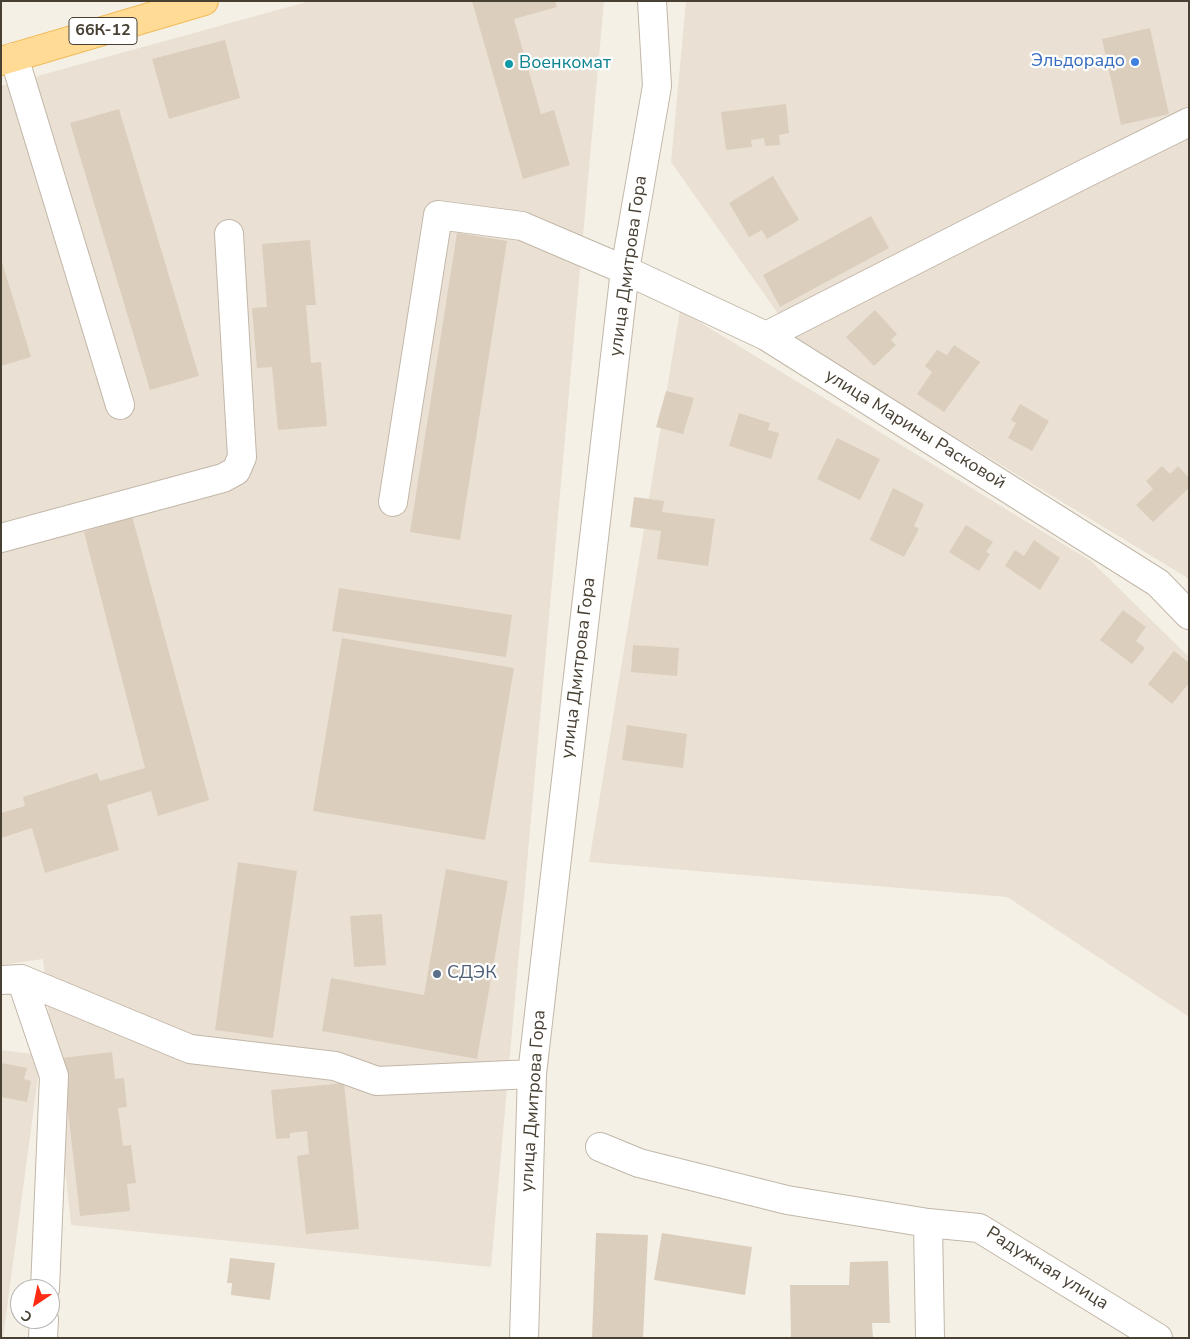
<!DOCTYPE html>
<html>
<head>
<meta charset="utf-8">
<style>
  body { margin:0 }
  #map { position:relative; width:1190px; height:1339px; overflow:hidden; background:#f5f0e6; font-family:"Nunito Sans",sans-serif }
  canvas { display:block }
  .frame { position:absolute; inset:0; border:2px solid #494034; pointer-events:none }
  .north { position:absolute; left:10px; top:1279px; width:50px; height:50px; box-sizing:border-box; background:#fff; border:1px solid #b6b3ae; border-radius:50%; rotate:214deg; font-size:14px; font-weight:700; line-height:20px; text-align:center; color:#494034 }
  .north::after { content:''; display:block; margin:auto; width:18px; height:22px; background:#ff2a13; clip-path:polygon(50% 0,100% 100%,50% 72%,0 100%) }
</style>
</head>
<body>
<div id="map">
<canvas width="1190" height="1339"></canvas>
<div class="frame"></div>
<div class="north">С</div>
</div>
<script>
const ctx = document.querySelector('canvas').getContext('2d');
ctx.lineJoin = 'round';
function fill(path, color) { ctx.fillStyle = color; ctx.fill(path, 'evenodd'); }
const poly = rows => new Path2D(rows.map(r => 'M' + r).join(''));
function stroke(path, color, width, dash) { ctx.strokeStyle = color; ctx.lineWidth = width; ctx.lineCap = dash ? 'butt' : 'round'; ctx.setLineDash(dash || []); ctx.stroke(path); }
function label(font, color, halo, rows, align = 'center') {
  ctx.font = font + ' "Nunito Sans",sans-serif'; ctx.lineWidth = 4.5; ctx.setLineDash([]); ctx.textBaseline = 'middle'; ctx.strokeStyle = halo; ctx.fillStyle = color; for (const [text, x, y, turn = 0] of rows) {
    ctx.save(); ctx.translate(x, y); ctx.rotate((+turn || 0) * Math.PI / 180); ctx.textAlign = isNaN(turn) ? turn : align; if (halo) ctx.strokeText(text, 0, 0); ctx.fillText(text, 0, 0); ctx.restore();
  }
}
const residential = poly([
  [310,1,604,1,491,1267,71,1225,43,959,1,965,1,86],
  [686,1,1189,1,1189,580,1186,577,798,342,671,162],
  [680,310,1091,561,1189,657,1189,1017,1007,897,589,862],
  [1,1050,41,1055,3,1338,1,1338]
]);
const building = poly([
  [472,1,555,1,557,7,514,19,541,114,554,110,570,165,523,179],
  [1150,28,1169,114,1121,125,1102,39],
  [225,40,240,98,169,119,152,59],
  [786,104,789,133,779,135,780,145,765,146,764,138,751,140,752,147,726,150,721,112],
  [119,109,199,376,150,390,70,123],
  [773,176,799,220,767,239,762,230,749,237,729,203],
  [871,216,889,248,780,307,763,275],
  [457,233,507,241,460,540,410,532],
  [310,240,316,305,306,305,311,363,321,362,327,426,278,430,272,367,257,368,252,308,267,307,262,244],
  [1,259,31,357,1,366],
  [875,310,897,334,891,340,896,345,874,366,846,337],
  [954,345,980,362,944,412,917,394,932,372,925,366,937,350,947,355],
  [666,391,694,398,683,434,656,427],
  [1020,404,1049,421,1032,451,1008,438,1016,423,1011,420],
  [739,413,770,423,768,430,779,433,771,459,729,446],
  [837,438,880,459,860,500,817,479],
  [1162,466,1170,474,1178,466,1189,478,1189,488,1153,522,1136,505,1153,489,1146,481],
  [893,488,924,504,914,526,919,529,904,557,870,540],
  [634,497,664,501,662,512,715,519,708,566,657,559,661,531,630,527],
  [132,516,209,800,158,816,151,791,107,805,119,850,45,873,32,828,1,838,1,813,25,806,23,797,97,773,100,781,145,768,84,532],
  [966,525,993,542,986,552,990,554,979,571,949,552],
  [1034,540,1060,558,1040,590,1005,566,1015,550,1024,556],
  [339,588,512,615,506,657,332,631],
  [1123,610,1146,627,1136,641,1145,648,1132,664,1100,640],
  [342,638,514,668,485,840,313,811],
  [633,645,679,648,677,676,631,672],
  [1174,651,1189,663,1189,683,1172,704,1148,684],
  [627,725,687,734,683,768,622,760],
  [238,862,297,871,273,1038,215,1030],
  [446,869,508,881,477,1059,322,1031,331,978,424,995],
  [382,914,386,965,354,967,350,916],
  [112,1052,115,1079,124,1078,127,1107,118,1108,123,1146,131,1145,136,1183,127,1184,130,1211,80,1216,62,1058],
  [1,1063,27,1068,24,1079,31,1081,27,1102,1,1097],
  [344,1083,359,1229,306,1234,297,1156,309,1154,307,1131,290,1133,290,1138,276,1139,271,1090],
  [596,1233,648,1235,643,1338,592,1338],
  [662,1233,752,1247,745,1295,654,1280],
  [230,1258,275,1263,270,1300,231,1295,232,1283,227,1283],
  [888,1261,890,1323,872,1323,873,1338,791,1338,790,1285,849,1285,850,1262]
]);
const minor = poly([
  [14,57,120,405],
  [766,336,1084,174,1189,122],
  [393,502,438,215,522,226,625,270,766,336,1158,583,1189,615],
  [1,538,223,478,236,471,242,457,229,234],
  [21,979,54,1076,45,1289],
  [1,980,21,979,190,1049,335,1066,377,1081,532,1074],
  [600,1147,639,1163,787,1200,928,1223,979,1228,1158,1338],
  [928,1223,930,1338],
  [43,1338,44,1319],
  [524,1338,532,1074,625,270,657,86,652,1]
]);
const major = poly([
  [1,61,204,1]
]);
const markers = [
  [1135,62,5,"#3f7fe0"],
  [509,64,5,"#0f9aa8"],
  [437,974,5,"#5c6f8a"]
];
const shields = [
  [103,31,68]
];
const shieldNames = [
  ["66К-12",103,31]
];
const shopNames = [
  ["Эльдорадо",1125,62]
];
const cultureNames = [
  ["Военкомат",519,64]
];
const streetNames = [
  ["улица Дмитрова Гора",629,266,-82],
  ["улица Марины Расковой",915,430,32],
  ["улица Дмитрова Гора",579,668,-83],
  ["улица Дмитрова Гора",534,1101,-86],
  ["Радужная улица",1047,1269,32]
];
const serviceNames = [
  ["СДЭК",447,974]
];
fill(residential, '#eae1d4');
fill(building, '#dbcebd');
stroke(minor, '#c2b7a8', 30);
stroke(major, '#f1bb58', 30);
stroke(minor, '#fff', 28);
stroke(major, '#ffdb95', 28);
for (const [x, y, r, color] of markers) { const dot = new Path2D(); dot.arc(x, y, r, 0, 2 * Math.PI); ctx.fillStyle = color; ctx.fill(dot); stroke(dot, '#fff', 2); }
for (const [x, y, w] of shields) { const box = new Path2D(); box.roundRect(x - w / 2, y - 13.5, w, 27, 4); ctx.fillStyle = '#fff'; ctx.fill(box); stroke(box, '#494034', 1); }
label('bold 16px', '#494034', null, shieldNames);
label('18px', '#366cbe', '#fff', shopNames, 'right');
label('18px', '#0d838f', '#fff', cultureNames, 'left');
label('18px', '#494034', '#fff', streetNames);
label('18px', '#4e5e75', '#fff', serviceNames, 'left');
</script>
</body>
</html>
